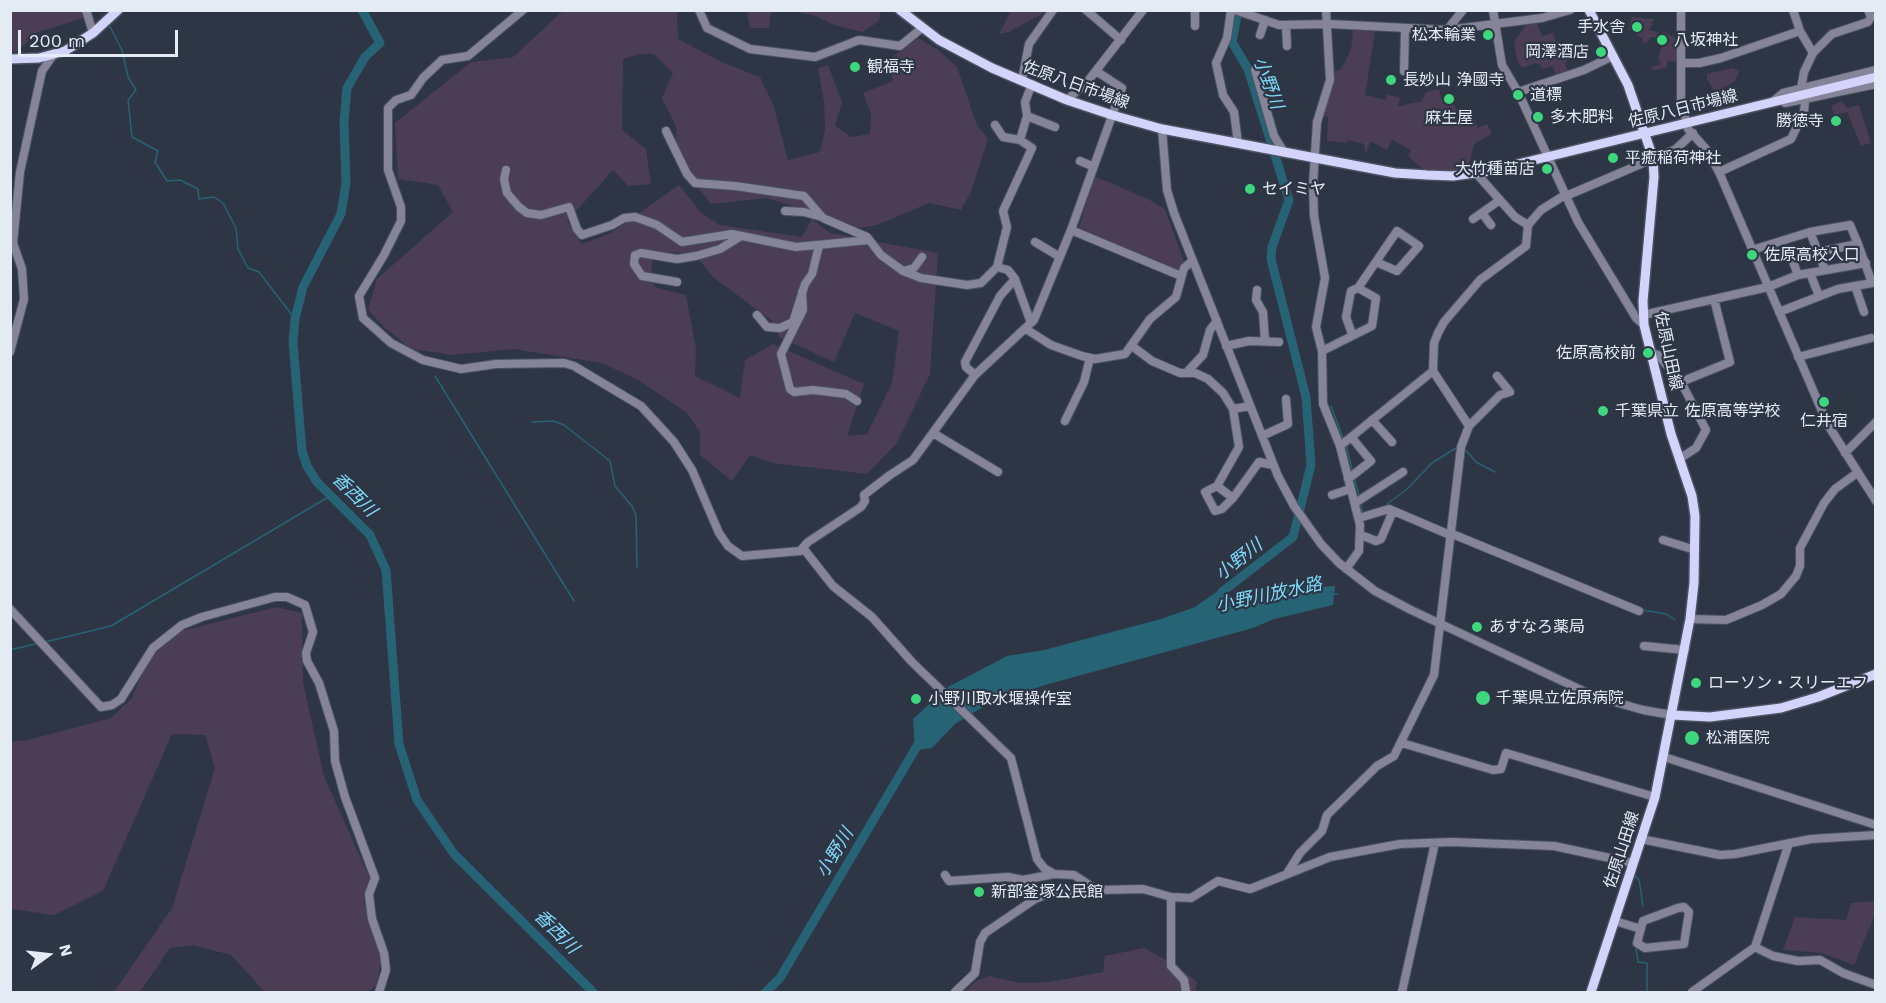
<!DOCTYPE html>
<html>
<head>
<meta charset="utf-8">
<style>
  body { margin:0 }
  #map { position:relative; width:1886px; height:1003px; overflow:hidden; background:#2e3646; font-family:"Work Sans",sans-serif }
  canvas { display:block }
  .frame { position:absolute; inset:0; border:12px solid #e5ebf5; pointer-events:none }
  .north { position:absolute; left:18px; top:925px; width:60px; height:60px; -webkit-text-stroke:4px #2e3646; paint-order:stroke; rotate:75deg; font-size:16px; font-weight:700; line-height:24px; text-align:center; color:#e5ebf5 }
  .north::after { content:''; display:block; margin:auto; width:21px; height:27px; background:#e5ebf5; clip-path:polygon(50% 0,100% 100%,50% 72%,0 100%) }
  .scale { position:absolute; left:18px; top:30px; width:160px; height:27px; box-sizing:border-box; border:3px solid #e5ebf5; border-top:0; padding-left:8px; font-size:18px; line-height:21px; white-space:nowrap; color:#e5ebf5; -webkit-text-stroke:4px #2e3646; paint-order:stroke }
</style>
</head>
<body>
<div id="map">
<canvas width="1886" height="1003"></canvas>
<div class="frame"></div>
<div class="north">N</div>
<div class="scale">200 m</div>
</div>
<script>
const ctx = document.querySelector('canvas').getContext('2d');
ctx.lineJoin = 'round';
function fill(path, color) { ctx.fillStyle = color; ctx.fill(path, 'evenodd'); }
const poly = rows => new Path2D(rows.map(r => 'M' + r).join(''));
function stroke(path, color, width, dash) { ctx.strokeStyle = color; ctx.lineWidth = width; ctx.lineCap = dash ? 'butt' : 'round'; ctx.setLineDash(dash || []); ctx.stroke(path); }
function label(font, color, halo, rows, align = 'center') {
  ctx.font = font + ' "Work Sans","Noto Sans JP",sans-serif'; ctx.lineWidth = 4.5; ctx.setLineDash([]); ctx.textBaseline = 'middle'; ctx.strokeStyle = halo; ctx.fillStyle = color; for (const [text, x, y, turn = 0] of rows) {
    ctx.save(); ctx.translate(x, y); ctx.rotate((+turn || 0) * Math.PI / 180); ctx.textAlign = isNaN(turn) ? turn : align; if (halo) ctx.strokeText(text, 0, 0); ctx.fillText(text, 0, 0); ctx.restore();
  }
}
const green = poly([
  [10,11,82,11,83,18,36,33,18,51,11,52],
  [563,11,677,11,678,39,726,64,760,77,773,104,788,160,820,152,825,129,824,102,818,68,828,65,842,102,835,126,851,137,870,134,871,114,863,93,893,81,887,61,918,38,937,49,957,67,977,125,988,139,971,192,961,210,929,203,877,225,861,228,767,198,711,204,677,161,676,127,662,98,673,73,654,54,639,54,623,59,622,130,646,149,651,184,628,186,613,170,567,221,582,244,611,233,679,185,701,213,720,225,802,237,812,219,830,233,938,253,930,374,897,443,867,474,773,463,750,455,732,481,700,455,700,432,686,412,640,381,602,363,514,349,453,355,412,349,386,329,368,310,377,279,453,212,438,185,398,179,395,123,471,62,513,57],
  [654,252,694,253,714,278,771,320,779,337,834,362,855,313,899,331,892,383,867,434,847,436,864,384,773,344,745,360,740,398,695,376,696,349,686,295,657,288,650,281],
  [747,11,771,11,769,28,750,28],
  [792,11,881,11,879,21,863,32,834,25,816,16],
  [1011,11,1011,10,1047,11,1009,32,999,34],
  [1632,17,1654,19,1649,30,1657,32,1659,38,1650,37,1648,42,1643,43,1642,38,1637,35,1642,30,1640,25,1635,26,1633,30,1628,30],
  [1536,21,1542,36,1553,33,1556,41,1569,51,1571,55,1565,63,1568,72,1556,75,1553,66,1542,69,1540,64,1535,63,1522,68,1517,60,1514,42,1528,22],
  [1353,30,1375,31,1365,95,1386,100,1387,94,1400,98,1398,106,1404,106,1406,104,1421,102,1426,92,1439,89,1441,99,1451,99,1458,113,1454,116,1459,125,1474,118,1477,128,1487,124,1492,134,1474,144,1468,170,1425,171,1408,156,1411,150,1392,140,1387,150,1371,141,1365,154,1364,144,1348,140,1347,143,1327,141,1328,117,1320,115,1331,71,1340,70,1345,62,1351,49],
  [1665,32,1676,39,1678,36,1677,62,1667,61,1667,67,1652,71,1651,67,1661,64,1658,58,1663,44,1661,33],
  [1733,68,1740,71,1734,82,1715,92,1707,79,1707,74],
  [1842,101,1847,108,1859,105,1871,143,1861,146,1847,112,1834,115,1831,106],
  [1094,176,1148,199,1165,209,1184,262,1178,273,1078,231],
  [276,607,302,613,303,683,324,776,370,879,364,901,381,961,376,986,367,992,265,992,231,955,193,945,170,948,140,992,114,992,172,908,215,768,205,735,172,734,103,891,54,915,11,909,10,742,28,740,111,718,132,698,145,667,159,649,182,631],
  [1875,901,1875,914,1854,965,1822,953,1783,950,1795,917,1846,920,1851,903],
  [1144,948,1179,967,1197,982,1195,992,964,992,976,981,989,976,1020,983,1049,982,1103,972,1105,956]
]);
const water = poly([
  [1335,586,1333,605,1274,619,1253,628,1045,685,986,705,955,724,932,748,915,750,913,719,948,687,1007,656,1044,650,1161,619,1195,607,1222,588,1228,597,1250,596,1273,589]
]);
const stream = poly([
  [109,25,122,50,128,77,136,90,128,100,132,137,158,151,155,162,167,181,180,180,198,189,199,199,214,197,223,203,236,228,238,249,248,268,259,272,295,319],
  [435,376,574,601],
  [1331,406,1343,438],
  [532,422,553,421,564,425,610,461,615,486,632,506,636,515,637,568],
  [1346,445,1353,473],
  [1464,448,1476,462,1495,472],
  [1354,477,1359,496],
  [1360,503,1363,513],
  [1386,505,1407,489,1432,463,1456,448],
  [1373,510,1388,506],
  [1333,594,1338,594],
  [1642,610,1666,614,1675,620],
  [45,642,111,626,330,496],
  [10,650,39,643],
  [1635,875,1639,880,1643,906],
  [1636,947,1638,962,1647,963,1647,992]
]);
const river = poly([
  [362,10,380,43,365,57,347,88,344,122,346,183,341,214,303,287,295,319,293,342,302,451,307,466,317,482,370,535,386,570,399,744,417,800,454,854,593,992],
  [1217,601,1222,592,1293,537,1311,465,1306,397,1271,259,1272,247,1289,200,1248,69,1232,42,1238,10],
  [766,992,780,978,920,741]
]);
const minor = poly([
  [86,10,93,33],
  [523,10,468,56,442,60,423,78,411,95,396,100,388,108,388,170,401,207,401,221,384,255,359,296,363,318,391,343,423,360,461,369,496,364,564,363,574,366,641,406,674,442,692,470,719,533,728,546,742,556,800,551,808,542,861,507,865,501,864,495,890,475,913,460,975,375,1034,320,1071,230,1122,88,1096,71],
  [699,10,707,28,750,49,815,57,859,40,900,46,922,28],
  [1086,10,1121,40],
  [1231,10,1227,38,1216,63,1223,95,1234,112,1238,143],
  [1235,10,1279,25,1329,24,1447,30,1542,18,1570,10],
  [1326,10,1330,80,1317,122,1313,185,1314,216,1325,278,1316,327,1322,351,1323,404,1340,446,1360,525,1359,551,1346,569],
  [1493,10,1502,65,1518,92,1578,222,1636,318,1644,325],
  [1681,10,1681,100,1688,129,1706,149,1719,172,1828,425,1876,501],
  [1793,10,1800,31,1813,53],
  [1286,25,1287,46],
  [1195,26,1195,10],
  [1447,30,1463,10],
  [1260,35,1265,20],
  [1683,63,1699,63,1721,58,1800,31],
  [1255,70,1274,136,1284,152],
  [1404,71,1405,29],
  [1022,80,1029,44,1053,10],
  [1801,89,1804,72,1813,53,1832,34,1868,22,1871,17,1868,10],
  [1518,92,1584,70,1613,56],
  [1067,100,1088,81,1143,10],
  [1772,102,1783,93,1876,70],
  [1785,103,1876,84],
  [1027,116,1055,127],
  [1162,129,1167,190,1174,213,1278,476,1294,506,1321,544,1339,563,1375,591,1411,610,1594,696,1643,710,1672,715],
  [666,131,687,174,695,183,735,186,804,196,823,218,867,237,881,255,903,271,921,278,967,285,981,283,997,267,1007,227,1003,211,1032,148,1020,140,1003,137,995,125],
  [1020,140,1027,116,1025,102,1032,84],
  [1080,161,1092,166],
  [506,170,504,179,507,193,519,207,527,213,541,215,569,207,577,229,582,235,612,225,624,218,635,217,657,225,682,242,732,234,796,247,869,240],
  [1719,172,1791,139,1804,112,1805,101],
  [1476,173,1515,217,1528,225],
  [1566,196,1676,149,1693,133],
  [785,211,804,212,822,217],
  [1482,213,1491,225],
  [1473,219,1500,200],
  [1071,230,1181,276],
  [1035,242,1060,257],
  [1752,250,1810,232],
  [1789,251,1798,275],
  [1818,252,1810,232,1850,225,1858,244],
  [997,267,1008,270,1015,279,1031,323],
  [903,271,914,268,922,257],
  [1810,273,1819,296],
  [677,282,642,276,634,264,635,255,641,253,677,259,696,256,720,249,741,236],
  [1855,286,1864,312],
  [1257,290,1256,300,1263,312,1265,341],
  [802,292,803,310,781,354,790,389,794,392,813,390,846,394,857,401],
  [1779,312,1838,289,1872,283,1858,244,1818,252,1825,270],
  [757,315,767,327,780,328,793,322,805,284,812,274,819,246],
  [1643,315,1768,287,1798,275,1866,263],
  [1026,329,1051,345,1082,356,1095,359,1125,354,1150,319,1176,297,1184,268,1192,261],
  [1352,334,1346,317,1351,291,1358,288,1397,231,1419,246,1397,271,1376,262],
  [1132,346,1152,361,1180,373,1195,373,1208,379,1223,393,1233,409],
  [1226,346,1249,341,1279,342],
  [1322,351,1372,326,1376,298,1358,288],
  [10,352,24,299,22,269,13,243,20,172,42,71,54,54],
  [1651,353,1658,355,1681,382,1706,430,1696,448,1679,459],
  [1798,357,1871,338],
  [1187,372,1203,355,1210,330,1217,321],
  [975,375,966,367,965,362,1000,296,1015,279],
  [1681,382,1730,362,1714,299],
  [1250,406,1233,409,1239,447,1217,486,1205,492,1215,511,1222,509,1233,498,1259,462,1273,465],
  [1372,420,1392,442],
  [1065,421,1084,382,1090,358],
  [1469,426,1500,395,1510,392,1497,376],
  [933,433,998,472],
  [1262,436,1288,424,1286,399],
  [1340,446,1433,371],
  [1845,453,1876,422],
  [1348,479,1371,461,1352,438],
  [1217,486,1233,498],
  [1332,495,1350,489],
  [1355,503,1403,472],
  [1359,518,1389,509,1450,535],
  [1450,533,1639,611],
  [1361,535,1376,541,1381,539,1393,511],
  [1663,540,1695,550],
  [803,548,833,586,872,617,912,662,1011,758,1037,859,1044,868,1054,874,1074,875,1097,890],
  [10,609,101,707,112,705,121,699,153,648,182,625,202,617,275,597,287,597,305,605,313,632,306,653,307,661,319,683,334,731,335,761,345,797,375,878,369,894,372,919,384,953,386,970,379,992],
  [1690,619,1726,620,1762,605,1781,594,1796,576,1800,566,1800,548,1824,503,1835,489,1857,473],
  [1644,646,1685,650],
  [1402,743,1493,770,1501,769,1506,753,1655,797],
  [1664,757,1876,825],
  [1641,839,1720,855,1735,854,1811,839,1876,835],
  [1288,872,1300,853,1322,831,1327,815,1377,766,1394,756,1434,675,1461,447,1469,426,1433,371,1434,343,1438,333,1444,322,1480,280,1526,246,1528,225,1541,210,1565,195],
  [945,875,949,881,1008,877,1023,880,1054,874],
  [1171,897,1171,966,1184,980,1186,992],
  [1678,908,1684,907,1689,912,1684,944,1645,948,1637,943,1643,921,1678,908],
  [1615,921,1641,929],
  [1755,947,1773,956,1798,961,1820,960,1843,973,1876,985],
  [955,992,975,973,980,942,985,933,1035,899,1055,891,1143,889,1171,897,1191,898,1218,881,1250,889,1330,857,1400,844,1452,842,1554,846,1633,863],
  [1402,992,1435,843],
  [1692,992,1755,947,1789,843]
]);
const major = poly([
  [900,10,939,40,992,68,1067,100,1112,115,1162,129,1395,173,1427,175,1453,176,1489,171,1876,77],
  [1589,10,1628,85,1653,158,1654,177,1643,301,1644,325,1671,434,1692,496,1695,516,1694,583,1690,619,1655,797,1591,992],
  [10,59,39,58,65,51,93,33,118,10],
  [1672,715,1710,717,1781,708,1818,697,1876,674]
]);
const rail = poly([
  [1875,10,1876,11]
]);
const markers = [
  [1637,27,6,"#3ed77d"],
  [1488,35,6,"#3ed77d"],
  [1662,40,6,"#3ed77d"],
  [1601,52,6,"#3ed77d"],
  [855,67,6,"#3ed77d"],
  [1391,80,6,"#3ed77d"],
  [1518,95,6,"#3ed77d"],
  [1449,99,6,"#3ed77d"],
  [1538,117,6,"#3ed77d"],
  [1836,121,6,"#3ed77d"],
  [1613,158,6,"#3ed77d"],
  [1547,169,6,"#3ed77d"],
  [1250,189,6,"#3ed77d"],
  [1752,255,6,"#3ed77d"],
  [1648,353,6,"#3ed77d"],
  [1824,402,6,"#3ed77d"],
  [1603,411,6,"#3ed77d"],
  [1477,627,6,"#3ed77d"],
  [1696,683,6,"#3ed77d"],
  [1483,698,8,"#3ed77d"],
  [916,699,6,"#3ed77d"],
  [1692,738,8,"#3ed77d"],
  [979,892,6,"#3ed77d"]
];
const poiNames = [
  ["手水舎",1625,27,"right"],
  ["松本輪業",1476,35,"right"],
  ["八坂神社",1674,40],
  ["岡澤酒店",1589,52,"right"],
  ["観福寺",867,67],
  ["長妙山 浄國寺",1403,80],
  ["道標",1530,95],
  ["多木肥料",1550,117],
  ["麻生屋",1449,118,"center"],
  ["勝徳寺",1824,121,"right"],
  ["平癒稲荷神社",1625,158],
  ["大竹種苗店",1535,169,"right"],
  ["セイミヤ",1262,189],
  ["佐原高校入口",1764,255],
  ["佐原高校前",1636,353,"right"],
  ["千葉県立 佐原高等学校",1615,411],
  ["仁井宿",1824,421,"center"],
  ["あすなろ薬局",1489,627],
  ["ローソン・スリーエフ",1708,683],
  ["千葉県立佐原病院",1496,698],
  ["小野川取水堰操作室",928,699],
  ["松浦医院",1706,738],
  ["新部釜塚公民館",991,892]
];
const streetNames = [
  ["佐原八日市場線",1076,85,20],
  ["佐原八日市場線",1683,109,-14],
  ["佐原山田線",1668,351,78],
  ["佐原山田線",1622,850,-72]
];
const waterNames = [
  ["小野川",1268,83,70],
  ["香西川",354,495,45],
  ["小野川",1239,560,-38],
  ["小野川放水路",1269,595,-12],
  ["小野川",835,853,-59],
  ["香西川",556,932,45]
];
fill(green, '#4a3d54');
fill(water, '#266374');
stroke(stream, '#266374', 1.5);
stroke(river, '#266374', 9);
stroke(minor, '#4b5362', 10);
stroke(major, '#4b5362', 12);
stroke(minor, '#858499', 8);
stroke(major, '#d4d3fc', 9);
stroke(rail, '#c7ced9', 4);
stroke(rail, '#2e3646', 1.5, [4.5]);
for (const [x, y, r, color] of markers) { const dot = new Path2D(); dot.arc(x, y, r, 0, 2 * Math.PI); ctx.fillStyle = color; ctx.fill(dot); stroke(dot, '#2e3646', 2); }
label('16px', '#e5ebf5', '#2e3646', poiNames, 'left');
label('16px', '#e5ebf5', '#2e3646', streetNames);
label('italic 18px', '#7edbf8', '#2e3646', waterNames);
</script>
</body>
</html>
